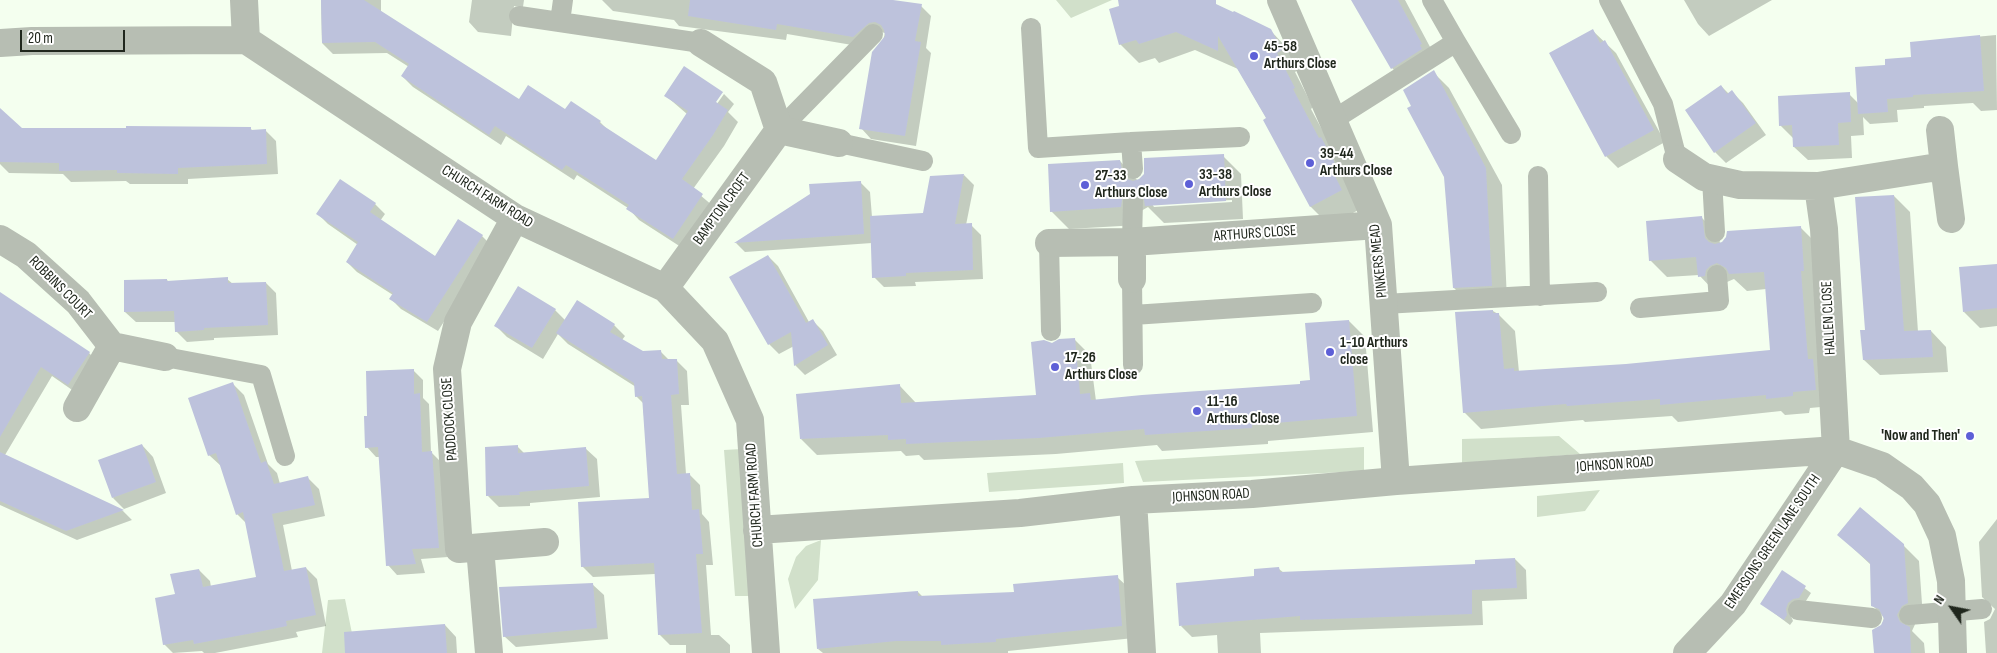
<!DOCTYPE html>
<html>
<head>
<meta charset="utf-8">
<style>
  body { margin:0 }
  #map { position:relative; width:1997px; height:653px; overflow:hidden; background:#f4ffef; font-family:"Sofia Sans Condensed",sans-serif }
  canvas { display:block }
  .north { position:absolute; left:1927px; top:583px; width:50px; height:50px; -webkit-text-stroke:4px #fff; paint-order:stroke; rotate:303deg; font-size:14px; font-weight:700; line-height:20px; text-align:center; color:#20271d }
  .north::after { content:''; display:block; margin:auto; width:18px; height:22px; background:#20271d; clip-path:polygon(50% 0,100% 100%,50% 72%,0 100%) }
  .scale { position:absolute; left:20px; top:30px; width:105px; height:22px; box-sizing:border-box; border:2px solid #20271d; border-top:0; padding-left:6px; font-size:15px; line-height:18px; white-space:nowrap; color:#20271d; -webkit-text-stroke:4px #fff; paint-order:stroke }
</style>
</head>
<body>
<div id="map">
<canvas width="1997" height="653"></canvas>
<div class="north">N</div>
<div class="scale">20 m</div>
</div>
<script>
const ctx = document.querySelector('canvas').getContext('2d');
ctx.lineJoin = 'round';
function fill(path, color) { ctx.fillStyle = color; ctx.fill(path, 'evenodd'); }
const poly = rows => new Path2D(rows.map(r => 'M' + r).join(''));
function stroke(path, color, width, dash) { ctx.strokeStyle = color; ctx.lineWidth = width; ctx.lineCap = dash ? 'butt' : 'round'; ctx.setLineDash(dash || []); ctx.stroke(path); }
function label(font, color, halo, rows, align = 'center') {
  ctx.font = font + ' "Sofia Sans Condensed",sans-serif'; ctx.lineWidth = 4; ctx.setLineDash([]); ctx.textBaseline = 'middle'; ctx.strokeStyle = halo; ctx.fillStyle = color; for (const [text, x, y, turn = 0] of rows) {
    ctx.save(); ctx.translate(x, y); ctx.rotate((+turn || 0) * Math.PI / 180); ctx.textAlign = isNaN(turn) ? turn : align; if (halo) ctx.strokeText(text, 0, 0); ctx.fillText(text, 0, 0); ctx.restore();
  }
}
const green = poly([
  [1056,0,1112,0,1071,18],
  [1559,436,1580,454,1462,463,1462,439],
  [1364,447,1364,471,1143,482,1135,461],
  [742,449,752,596,735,596,724,450],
  [1123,463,1124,483,989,492,987,473],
  [1600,490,1585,511,1537,517,1537,496],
  [821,540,818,580,795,609,788,579,796,557,806,546],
  [345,599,356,653,322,653,328,600]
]);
const shadow = poly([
  [321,0,381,0,381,12,520,101,566,111,600,122,611,133,656,162,687,114,666,96,685,68,723,93,721,93,712,107,714,108,724,94,734,104,728,112,738,122,724,146,693,189,713,206,684,249,639,220,628,208,577,175,574,180,506,136,501,145,413,87,402,76,409,67,387,53,333,54,322,43],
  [472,0,524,0,523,7,514,6,511,36,478,32,469,22],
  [602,0,888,0,921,6,931,16,926,48,931,53,916,146,871,139,861,128,885,33,881,32,864,47,787,34,786,40,679,26,674,20,613,11],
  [1123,0,1206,0,1270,30,1289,50,1300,69,1295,72,1313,107,1311,109,1334,152,1360,209,1330,226,1311,207,1264,120,1267,119,1238,69,1195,50,1159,63,1155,58,1139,63,1120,44,1121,7],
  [1353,0,1405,0,1437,60,1408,84,1392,68],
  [1684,0,1772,0,1709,36,1698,24],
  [1593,31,1616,53,1665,142,1618,168,1606,156],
  [1996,35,1997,110,1981,111,1973,103,1924,106,1924,108,1897,110,1898,122,1870,124,1863,117,1864,135,1851,136,1852,158,1808,160,1794,147,1794,139,1780,125,1849,94,1858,103,1886,66,1912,58,1911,43],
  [1433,72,1449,88,1502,185,1507,301,1470,304,1454,288,1445,177],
  [1721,86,1729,94,1732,92,1743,103,1766,135,1726,163,1715,152],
  [0,109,21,129,250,128,253,131,265,130,276,141,278,174,188,179,188,184,130,184,126,181,71,182,63,174,9,173,0,164],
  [1223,156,1241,174,1243,219,1164,223,1148,207,1141,211,1138,225,1069,229,1051,211,1120,161,1138,181],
  [1232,200,1232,202,1154,207,1152,204],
  [964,175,974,185,966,225,971,225,981,235,983,279,915,282,916,286,884,287,874,277,872,243,745,252,736,243,811,195,860,182,870,192,872,217,924,215],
  [1894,196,1910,212,1918,332,1931,331,1946,347,1948,372,1880,375,1864,360,1866,331],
  [375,204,385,214,380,221,436,257,482,236,492,246,438,331,401,309,391,299,393,295,357,272,347,262,358,245,328,224,318,214],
  [1702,218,1719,235,1720,244,1800,227,1817,244,1832,406,1810,408,1809,413,1785,415,1781,411,1678,422,1672,416,1585,422,1583,420,1481,429,1464,412,1493,311,1498,314,1515,331,1519,372,1627,365,1771,352,1766,289,1747,291,1734,279,1727,282,1716,293,1699,275,1667,277,1650,260],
  [768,256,778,266,809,322,813,321,823,331,837,355,805,375,795,365,794,346,779,354,769,344],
  [1997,265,1997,326,1980,328,1964,312],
  [227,279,233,284,266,283,276,293,278,335,214,338,214,340,187,342,176,331,176,322,136,322,125,312,167,280,169,282],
  [0,305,89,353,99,363,78,394,52,376,5,455,123,511,132,520,77,540,0,505],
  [555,310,565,320,614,325,625,336,622,340,643,353,661,352,669,360,676,360,687,371,689,405,681,405,686,474,689,474,700,485,702,514,709,522,713,565,706,565,711,635,719,635,730,645,730,653,686,653,686,645,670,645,659,634,655,574,593,577,582,566,650,500,643,403,636,396,636,387,568,344,558,334,543,359,507,337,496,326],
  [1349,321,1365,337,1373,432,1268,441,1268,444,1162,451,1157,445,1056,454,924,460,919,455,906,456,901,451,817,455,801,439,900,386,916,403,1037,396,1052,344,1074,339,1090,355,1096,401,1301,385,1311,381],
  [413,370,423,380,423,398,429,404,431,452,441,462,448,557,421,559,425,573,397,575,388,565,380,457,376,457,367,447,369,417],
  [233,384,244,395,268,464,277,473,280,484,308,478,319,489,325,516,283,525,292,571,306,568,317,579,326,626,296,632,298,637,215,653,204,653,202,651,173,653,164,644,176,595,199,570,210,581,211,587,257,578,246,523,237,514,221,466,209,455],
  [142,445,153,457,166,493,124,509,113,498],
  [517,446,524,453,585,448,597,459,600,497,530,503,530,506,499,507,488,496],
  [1997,519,1997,653,1986,653,1984,622,1990,619,1995,609,1982,597,1979,542],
  [1839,535,1903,545,1919,561,1923,618,1917,620,1912,631,1924,643,1925,653,1875,653,1884,617,1872,605,1871,565],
  [1515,559,1526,570,1527,599,1482,601,1483,625,1260,633,1261,653,1218,653,1217,635,1192,637,1181,626,1255,577,1279,569,1284,573,1476,565],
  [1783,572,1811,593,1804,604,1791,616,1793,621,1790,625,1762,604],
  [1117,577,1130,589,1134,638,1008,651,1008,653,823,653,818,649,918,592,923,597,1015,593],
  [592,584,604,595,608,639,516,647,504,636],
  [445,625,456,637,457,653,379,653]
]);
const building = poly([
  [321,0,364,0,519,99,528,85,565,109,571,101,601,121,599,123,656,160,688,111,664,96,684,66,723,92,716,102,728,110,713,135,682,179,703,194,673,239,626,209,629,205,566,165,562,170,495,126,489,135,401,76,409,64,375,42,322,43],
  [690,0,893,0,922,4,915,41,921,42,905,136,859,129,872,52,885,36,884,30,881,25,875,22,869,23,853,37,777,24,776,30,688,16],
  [1118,0,1216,0,1216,4,1233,12,1234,11,1271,29,1282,50,1277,53,1295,88,1293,89,1319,138,1321,137,1333,159,1338,172,1334,174,1342,190,1310,207,1263,120,1266,118,1218,36,1218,51,1176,32,1139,44,1136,40,1119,45,1109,9,1119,6],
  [1351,0,1398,0,1422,44,1420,45,1422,49,1391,69],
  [1593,29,1600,43,1605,40,1654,130,1605,157,1549,53],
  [1980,35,1984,91,1913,95,1913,97,1887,99,1888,112,1858,114,1855,67,1885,65,1885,59,1911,57,1910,42],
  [1434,70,1486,168,1492,286,1453,288,1444,177,1407,108,1411,106,1403,90],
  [1721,85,1727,94,1732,90,1756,123,1714,153,1685,110],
  [1850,92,1851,122,1838,123,1839,145,1793,147,1792,125,1779,126,1778,96],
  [0,108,22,128,126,128,126,126,251,127,251,130,266,129,267,164,178,168,178,174,117,173,117,170,59,171,59,163,0,162],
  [1224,154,1226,201,1145,206,1143,194,1139,190,1133,188,1123,193,1121,207,1050,212,1048,164,1120,160,1123,175,1127,179,1133,181,1139,179,1144,174,1144,158],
  [964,174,955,224,972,223,973,270,906,273,906,276,872,278,870,216,923,213,930,176],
  [340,179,376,203,370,212,435,256,458,219,483,235,427,322,389,299,393,293,346,262,358,242,316,214],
  [861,181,864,234,734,243,810,194,809,184],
  [1894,195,1904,331,1931,330,1933,357,1863,360,1860,330,1865,330,1855,197],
  [1702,216,1705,238,1709,242,1715,244,1722,242,1726,237,1727,231,1801,226,1804,271,1801,271,1808,359,1813,359,1816,390,1793,392,1793,396,1766,399,1766,395,1660,405,1660,399,1567,406,1566,404,1463,413,1455,312,1493,310,1493,313,1499,313,1504,369,1514,368,1514,371,1626,364,1770,350,1764,272,1729,274,1726,268,1717,263,1710,266,1706,270,1705,276,1698,277,1696,257,1649,261,1646,221],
  [768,255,806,323,813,319,828,345,794,366,791,332,768,345,729,277],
  [1997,264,1997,308,1963,312,1959,267],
  [228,277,228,283,266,282,268,325,204,328,204,330,175,332,174,311,124,312,124,280,167,279,167,281],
  [518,286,556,309,532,348,494,326],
  [0,292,90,352,68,385,41,367,0,437],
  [577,300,615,324,610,332,643,351,661,350,662,359,677,359,679,394,671,395,677,474,690,473,692,510,699,509,703,554,696,554,702,633,658,635,654,563,581,567,578,502,649,498,642,396,635,397,634,383,556,333],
  [1349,320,1357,416,1252,425,1252,428,1145,435,1144,429,1039,438,906,444,906,439,888,440,888,435,800,439,796,394,900,384,901,403,1036,395,1031,342,1044,340,1052,343,1059,339,1075,338,1080,394,1090,393,1091,400,1142,395,1300,384,1300,381,1310,380,1305,323],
  [414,369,414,394,420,393,422,452,432,451,439,548,412,549,416,564,386,566,378,447,365,448,364,416,367,416,366,371],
  [233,382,261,463,266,461,274,484,308,476,315,505,272,514,284,571,306,567,316,615,286,621,287,626,253,633,194,644,193,640,163,645,155,598,175,594,170,574,199,569,203,587,256,577,243,512,236,515,216,453,208,456,188,398],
  [142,444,156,482,112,498,98,460],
  [518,445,518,453,586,447,589,486,519,492,520,495,486,496,485,447],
  [0,452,124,510,66,531,0,501],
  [1860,507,1904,544,1908,603,1902,606,1897,615,1900,622,1910,627,1911,653,1874,653,1872,630,1881,625,1884,619,1879,609,1871,606,1870,563,1837,535],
  [1515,558,1517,588,1472,590,1472,614,1300,620,1300,616,1179,626,1176,583,1254,576,1254,569,1279,567,1280,572,1475,564,1475,560],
  [1782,570,1806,586,1799,598,1793,599,1788,603,1786,609,1787,615,1784,620,1760,604],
  [1118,575,1122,626,996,639,996,642,941,645,941,641,896,641,817,649,813,599,918,591,918,596,1014,592,1013,584],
  [593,583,597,628,503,637,499,587],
  [445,624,447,653,345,653,344,632]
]);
const service = poly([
  [1432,0,1456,42],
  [1609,0,1663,104,1677,159],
  [519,16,701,43],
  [560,22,563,0],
  [1031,28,1038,148,1131,142],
  [1333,120,1456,42,1511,134],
  [779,130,873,34],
  [839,143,923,161],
  [1133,169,1131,142,1240,137],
  [1538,176,1540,296],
  [1712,179,1715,232],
  [1132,242,1133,200],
  [1049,243,1051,331],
  [1132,279,1133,365],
  [1384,304,1597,292],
  [1640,308,1719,301,1717,275],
  [1133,315,1312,303],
  [165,357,261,375,285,456],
  [1798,610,1872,618],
  [1909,615,1982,609]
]);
const minor = poly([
  [244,0,246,40],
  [1281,0,1378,225,1396,481],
  [0,43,32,41,246,40,515,218,665,288,715,341,750,420,766,653],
  [701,43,763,82,779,130,839,143],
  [1677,159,1704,177,1740,185,1818,186],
  [1944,166,1951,219],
  [515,218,458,322,447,369,459,549,545,542],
  [0,239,26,255,78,302,112,346,77,408],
  [1049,243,1132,242,1378,225],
  [1132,279,1132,242],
  [665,288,779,130],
  [112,346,165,357],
  [1133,500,1142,653],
  [757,530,1020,513,1133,500,1252,494,1396,481,1836,450,1882,466,1912,487,1927,504,1942,536,1951,581,1953,653],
  [480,548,489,653],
  [1687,653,1733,604,1836,450,1824,229,1818,186,1944,166,1940,130]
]);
const markers = [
  [1254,56,5,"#5d5fd7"],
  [1310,163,5,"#5d5fd7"],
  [1189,184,5,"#5d5fd7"],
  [1085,185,5,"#5d5fd7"],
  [1330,352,5,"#5d5fd7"],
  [1055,367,5,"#5d5fd7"],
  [1197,411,5,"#5d5fd7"],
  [1970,436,5,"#5d5fd7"]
];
const poiNames = [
  ["45-58",1264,47],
  ["Arthurs Close",1264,64],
  ["39-44",1320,154],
  ["Arthurs Close",1320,171],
  ["33-38",1199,175],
  ["Arthurs Close",1199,192],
  ["27-33",1095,176],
  ["Arthurs Close",1095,193],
  ["1-10 Arthurs",1340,343],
  ["close",1340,360],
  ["17-26",1065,358],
  ["Arthurs Close",1065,375],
  ["11-16",1207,402],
  ["Arthurs Close",1207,419],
  ["'Now and Then'",1960,436,"right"]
];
const streetNames = [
  ["CHURCH FARM ROAD",487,197,32],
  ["BAMPTON CROFT",722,209,-54],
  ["ARTHURS CLOSE",1255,234,-4],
  ["PINKERS MEAD",1379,261,-96],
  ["ROBBINS COURT",60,288,45],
  ["HALLEN CLOSE",1829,318,-93],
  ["PADDOCK CLOSE",450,419,-94],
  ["JOHNSON ROAD",1615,465,-4],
  ["CHURCH FARM ROAD",755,495,-94],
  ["JOHNSON ROAD",1211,496,-3],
  ["EMERSONS GREEN LANE SOUTH",1773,542,-56]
];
fill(green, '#d1e0ca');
fill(shadow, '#0003');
fill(building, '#bdc2dc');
stroke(service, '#b7beb3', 20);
stroke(minor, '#b7beb3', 28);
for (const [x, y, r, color] of markers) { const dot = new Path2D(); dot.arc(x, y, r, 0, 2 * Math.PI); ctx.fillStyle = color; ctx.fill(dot); stroke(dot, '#fff', 2); }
label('bold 15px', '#20271d', '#fff', poiNames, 'left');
label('15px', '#20271d', '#fff', streetNames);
</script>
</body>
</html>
